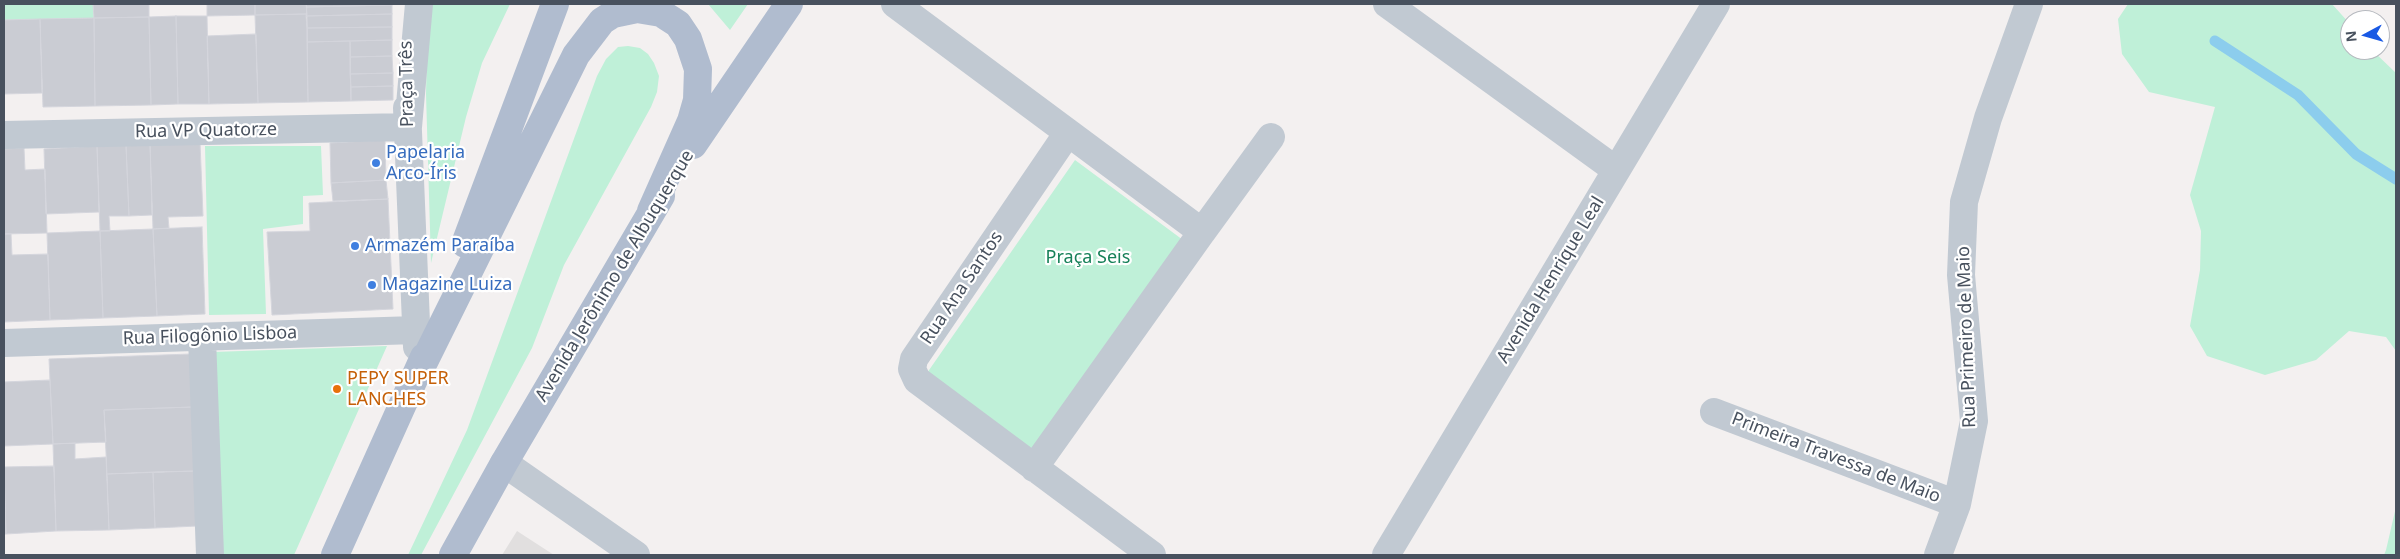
<!DOCTYPE html>
<html>
<head>
<meta charset="utf-8">
<style>
  body { margin:0 }
  #map { position:relative; width:2400px; height:559px; overflow:hidden; background:#f3f0f0; font-family:"Noto Sans",sans-serif }
  canvas { display:block }
  .frame { position:absolute; inset:0; border:5px solid #48515e; pointer-events:none }
  .north { position:absolute; left:2340px; top:10px; width:50px; height:50px; box-sizing:border-box; background:#fff; border:1px solid #b6b9bf; border-radius:50%; rotate:264deg; font-size:14px; font-weight:700; line-height:20px; text-align:center; color:#48515e }
  .north::after { content:''; display:block; margin:auto; width:18px; height:22px; background:#1959e4; clip-path:polygon(50% 0,100% 100%,50% 72%,0 100%) }
</style>
</head>
<body>
<div id="map">
<canvas width="2400" height="559"></canvas>
<div class="frame"></div>
<div class="north">N</div>
</div>
<script>
const ctx = document.querySelector('canvas').getContext('2d');
ctx.lineJoin = 'round';
function fill(path, color) { ctx.fillStyle = color; ctx.fill(path, 'evenodd'); }
const poly = rows => new Path2D(rows.map(r => 'M' + r).join(''));
function stroke(path, color, width, dash) { ctx.strokeStyle = color; ctx.lineWidth = width; ctx.lineCap = dash ? 'butt' : 'round'; ctx.setLineDash(dash || []); ctx.stroke(path); }
function label(font, color, halo, rows, align = 'center') {
  ctx.font = font + ' "Noto Sans",sans-serif'; ctx.lineWidth = 4.5; ctx.setLineDash([]); ctx.textBaseline = 'middle'; ctx.strokeStyle = halo; ctx.fillStyle = color; for (const [text, x, y, turn = 0] of rows) {
    ctx.save(); ctx.translate(x, y); ctx.rotate((+turn || 0) * Math.PI / 180); ctx.textAlign = isNaN(turn) ? turn : align; if (halo) ctx.strokeText(text, 0, 0); ctx.fillText(text, 0, 0); ctx.restore();
  }
}
const education = poly([
  [517,531,554,555,502,555]
]);
const green = poly([
  [4,4,93,4,94,18,4,20],
  [431,4,510,4,482,63,466,117,431,263,426,94,427,52],
  [708,4,748,4,730,30],
  [2128,4,2332,4,2350,24,2350,50,2372,50,2396,73,2396,351,2386,337,2349,331,2316,360,2265,375,2207,356,2190,326,2200,270,2201,231,2190,195,2215,107,2149,92,2122,54,2118,19],
  [628,46,640,48,648,54,654,63,659,76,657,92,651,107,564,265,532,348,421,555,408,555,467,430,597,76,606,59,618,47],
  [205,146,321,146,323,195,303,196,303,224,263,229,266,314,209,315],
  [1075,160,1183,240,1025,458,927,373],
  [387,346,294,555,220,555,213,352],
  [2396,507,2396,555,2384,555,2386,550]
]);
const stream = poly([
  [2215,41,2298,95,2356,154,2396,179]
]);
const building = poly([
  [93,4,149,4,149,17,94,18,93,4],
  [207,4,255,4,255,15,207,16,207,4],
  [255,4,306,4,307,14,255,15,255,4],
  [306,4,392,4,392,5,307,7,306,4],
  [392,5,392,14,306,16,307,7,392,5],
  [307,14,308,102,258,103,255,15,307,14],
  [392,14,392,27,307,28,306,16,392,14],
  [176,16,207,16,209,104,178,104,176,16],
  [176,16,178,104,151,105,149,17,176,16],
  [149,17,151,105,95,106,94,18,149,17],
  [94,18,95,106,43,107,40,19,94,18],
  [40,19,42,93,4,94,4,20,40,19],
  [392,27,392,40,307,42,307,28,392,27],
  [256,34,258,103,209,104,207,36,256,34],
  [392,40,392,56,350,57,350,41,392,40],
  [350,41,351,101,308,102,307,42,350,41],
  [392,56,393,73,350,74,350,57,392,56],
  [393,73,393,86,351,87,350,74,393,73],
  [393,86,393,100,351,101,351,87,393,86],
  [385,140,386,180,331,183,330,143,385,140],
  [200,142,203,216,168,217,169,228,153,229,150,144,200,142],
  [150,144,152,215,129,216,126,145,150,144],
  [126,145,129,216,109,216,110,231,100,231,97,146,126,145],
  [97,146,99,212,46,214,44,149,97,146],
  [24,148,25,170,45,169,47,233,4,234,4,149,24,148],
  [386,180,388,199,333,201,331,183,386,180],
  [388,199,393,309,272,315,267,232,310,231,309,203,388,199],
  [202,227,205,314,157,316,153,229,202,227],
  [153,229,157,316,103,318,100,231,153,229],
  [100,231,103,318,50,320,47,233,100,231],
  [4,234,11,234,12,255,48,254,50,320,4,322,4,234],
  [191,354,193,407,104,410,106,442,53,444,49,359,191,354],
  [50,380,53,444,4,446,4,382,50,380],
  [193,407,195,471,107,474,104,410,193,407],
  [75,443,75,459,106,457,109,530,56,531,53,444,75,443],
  [54,466,56,531,6,534,4,467,54,466],
  [195,471,197,526,155,528,153,472,195,471],
  [153,472,155,528,109,530,107,474,153,472],
  [4,474,6,534,4,534,4,474]
]);
const minor = poly([
  [895,4,1202,232,1034,468],
  [1387,4,1616,170],
  [407,108,417,347],
  [1067,134,914,359,912,369,917,380,1152,555],
  [4,135,408,127,419,4],
  [1202,232,1271,137],
  [202,337,210,555],
  [4,343,416,330],
  [1714,412,1957,504],
  [504,463,636,555],
  [1386,555,1716,4],
  [1938,555,1957,504,1974,421,1961,275,1964,202,1988,118,2029,4]
]);
const major = poly([
  [693,145,789,4],
  [465,244,555,4],
  [418,374,576,55,602,21,613,14,637,9,661,13,678,24,688,39,698,69,697,100,691,121,651,211],
  [335,555,424,357],
  [453,555,504,463,661,196]
]);
const markers = [
  [376,163,5,"#3f7fe0"],
  [355,246,5,"#3f7fe0"],
  [372,285,5,"#3f7fe0"],
  [337,389,5,"#e8710a"]
];
const streetNames = [
  ["Praça Três",407,84,-91],
  ["Rua VP Quatorze",206,131,-1],
  ["Avenida Jerônimo de Albuquerque",615,276,-59],
  ["Avenida Henrique Leal",1551,280,-59],
  ["Rua Ana Santos",962,288,-56],
  ["Rua Filogônio Lisboa",210,336,-2],
  ["Rua Primeiro de Maio",1967,337,-92],
  ["Primeira Travessa de Maio",1836,458,21]
];
const shopNames = [
  ["Papelaria",386,153],
  ["Arco-Íris",386,174],
  ["Armazém Paraíba",365,246],
  ["Magazine Luiza",382,285]
];
const parkNames = [
  ["Praça Seis",1088,258]
];
const foodNames = [
  ["PEPY SUPER",347,379],
  ["LANCHES",347,400]
];
fill(education, '#e1dfdf');
fill(green, '#bff0d8');
stroke(stream, '#8ccded', 11);
fill(building, '#caccd3');
stroke(building, '#d4d5dc', 1);
stroke(minor, '#c1c9d2', 28);
stroke(major, '#b0bccf', 28);
for (const [x, y, r, color] of markers) { const dot = new Path2D(); dot.arc(x, y, r, 0, 2 * Math.PI); ctx.fillStyle = color; ctx.fill(dot); stroke(dot, '#fff', 2); }
label('18px', '#48515e', '#fff', streetNames);
label('18px', '#366cbe', '#fff', shopNames, 'left');
label('18px', '#178159', '#fff', parkNames);
label('18px', '#c56008', '#fff', foodNames, 'left');
</script>
</body>
</html>
